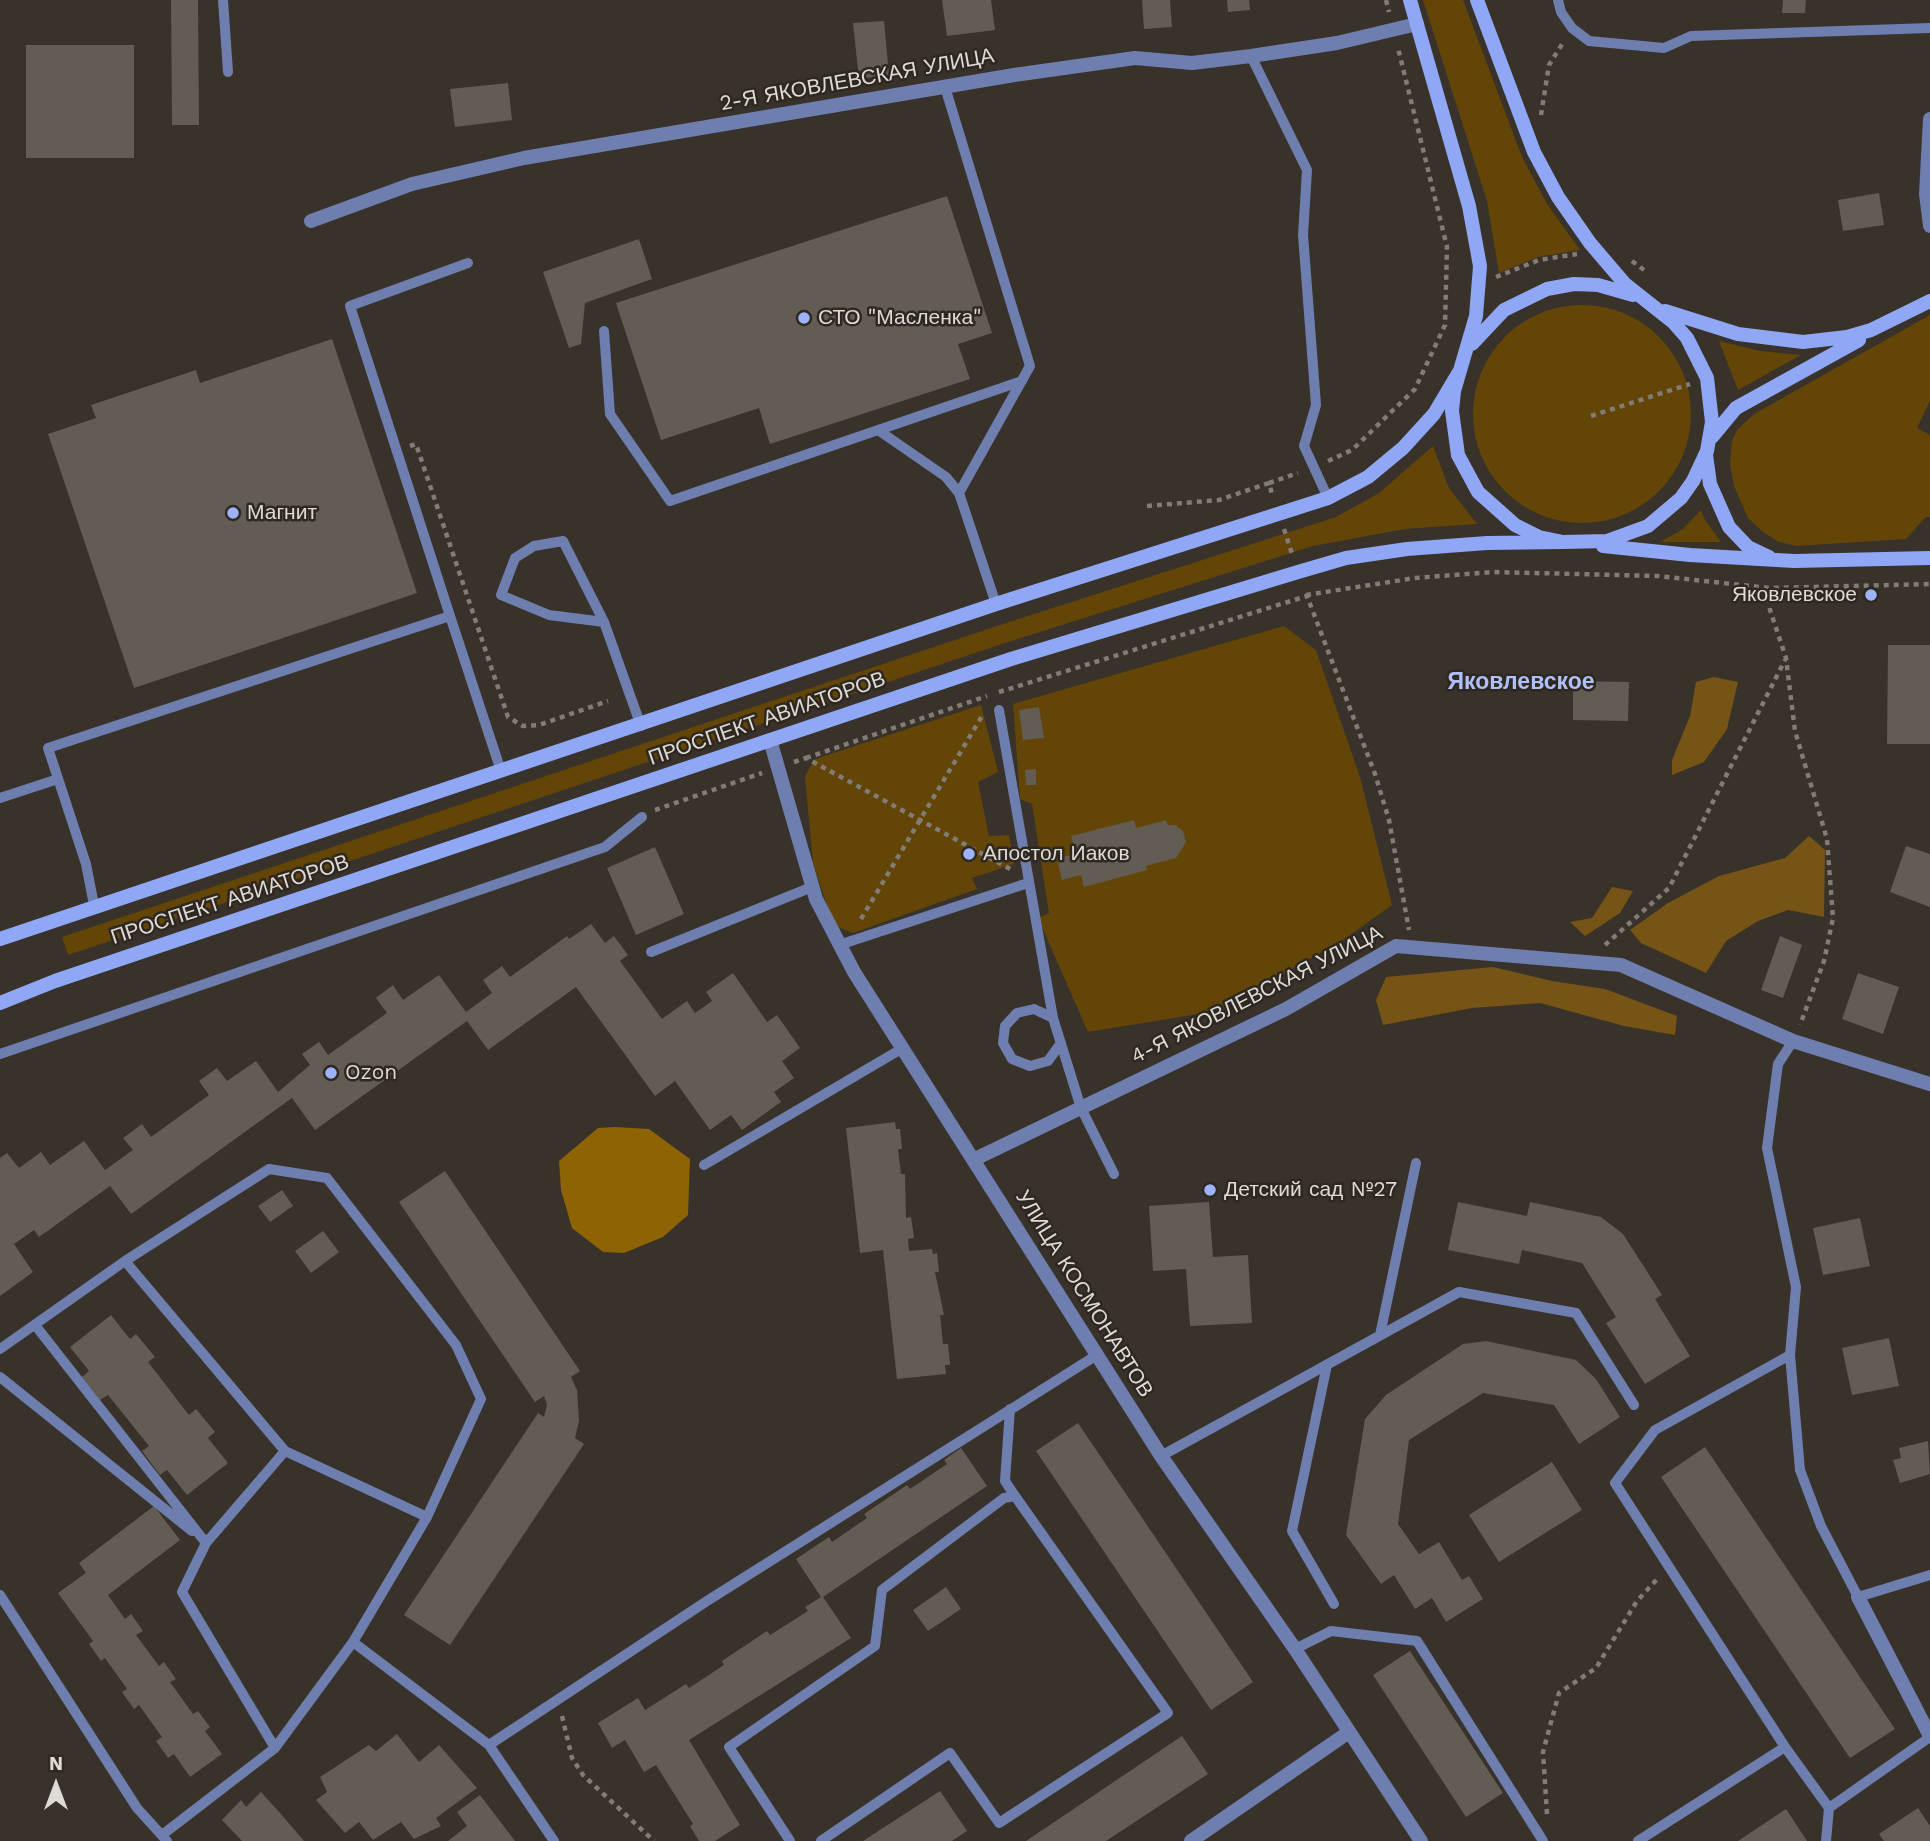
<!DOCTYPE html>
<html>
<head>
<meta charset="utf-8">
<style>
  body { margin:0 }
  #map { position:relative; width:1930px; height:1841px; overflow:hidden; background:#38322a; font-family:"Work Sans",sans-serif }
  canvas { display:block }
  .north { position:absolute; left:21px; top:1750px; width:70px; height:70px; -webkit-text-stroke:5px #2e2821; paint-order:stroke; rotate:0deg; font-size:19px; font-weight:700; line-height:28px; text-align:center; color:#dedad5 }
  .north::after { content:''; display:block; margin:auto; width:24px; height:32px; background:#dedad5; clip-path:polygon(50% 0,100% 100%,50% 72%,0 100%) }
</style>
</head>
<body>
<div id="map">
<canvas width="1930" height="1841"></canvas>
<div class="north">N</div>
</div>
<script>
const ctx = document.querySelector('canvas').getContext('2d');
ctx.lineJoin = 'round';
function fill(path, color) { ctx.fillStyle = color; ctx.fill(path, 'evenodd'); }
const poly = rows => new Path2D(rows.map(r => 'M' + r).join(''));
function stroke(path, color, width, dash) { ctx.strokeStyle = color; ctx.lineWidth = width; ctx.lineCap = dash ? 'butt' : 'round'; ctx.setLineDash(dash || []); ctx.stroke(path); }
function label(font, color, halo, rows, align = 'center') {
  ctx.font = font + ' "Work Sans",sans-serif'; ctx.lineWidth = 5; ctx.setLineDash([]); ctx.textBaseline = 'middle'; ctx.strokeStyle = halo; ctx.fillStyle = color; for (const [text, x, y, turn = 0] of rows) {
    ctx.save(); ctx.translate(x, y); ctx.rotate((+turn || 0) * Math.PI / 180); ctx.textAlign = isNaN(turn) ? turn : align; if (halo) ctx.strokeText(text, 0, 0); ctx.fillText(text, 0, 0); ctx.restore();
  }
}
const green = poly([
  [1423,0,1463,0,1522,157,1547,204,1580,250,1538,257,1499,273,1487,201],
  '1473 414a109 109 0 1 1 218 0a109 109 0 1 1-218 0Z',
  [1930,315,1930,401,1917,428,1930,435,1930,517,1926,517,1906,539,1796,546,1779,542,1763,532,1748,518,1734,486,1730,464,1732,441,1737,430,1754,414],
  [1719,341,1760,351,1801,355,1738,390],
  [1433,446,1449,488,1477,524,1405,529,1313,546,1008,642,68,955,62,937,1003,624,1336,517,1379,493],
  [1701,510,1705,520,1721,542,1660,542,1683,529],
  [1284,626,1316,650,1360,777,1392,905,1346,938,1222,1010,1088,1032,1038,918,1049,913,1032,804,1020,799,1013,704],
  [981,705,998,772,978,782,989,836,1009,835,1014,864,972,878,977,889,853,933,840,928,832,920,813,864,805,776,815,759]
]);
const forest = poly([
  [1714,677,1738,682,1727,729,1704,762,1672,775,1672,760,1690,716,1696,682],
  [1809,836,1825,850,1824,917,1788,910,1758,921,1726,941,1706,973,1641,943,1630,930,1668,903,1719,876,1785,858],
  [1612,887,1633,891,1620,913,1585,936,1570,922,1592,918],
  [1493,967,1552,981,1605,989,1677,1016,1675,1035,1624,1026,1540,1003,1472,1008,1383,1025,1376,1000,1386,977]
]);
const water = poly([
  [615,1127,649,1129,690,1159,688,1215,663,1237,624,1253,603,1252,572,1228,561,1190,559,1161,598,1128]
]);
const building = poly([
  [171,0,198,0,199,125,172,125],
  [942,0,991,0,995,30,947,36],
  [1142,0,1170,0,1172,27,1144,29],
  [1227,0,1249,0,1250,10,1228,12],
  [1783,0,1806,0,1805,13,1782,13],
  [884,21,889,75,859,79,853,23],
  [26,45,134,45,134,158,26,158],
  [508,83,512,120,455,127,450,89],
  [1879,193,1884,225,1843,231,1838,200],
  [947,196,992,333,958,344,970,379,770,444,759,408,661,440,616,303],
  [639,239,652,279,585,303,581,344,569,348,543,272],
  [332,339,417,593,134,688,48,434,96,418,91,405,196,370,200,383],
  [1888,645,1930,645,1930,744,1887,744],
  [1573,681,1629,682,1628,721,1573,720],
  [1039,707,1044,738,1023,740,1019,710],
  [1036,769,1036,785,1026,785,1025,770],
  [1134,820,1136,828,1166,820,1168,825,1175,825,1183,831,1186,842,1176,858,1146,866,1147,870,1084,887,1081,875,1062,880,1057,858,1076,854,1071,836],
  [1906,846,1930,854,1930,907,1890,892],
  [655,847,684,914,636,935,607,868],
  [591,924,605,943,614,936,628,955,620,961,662,1019,687,1001,695,1013,712,1001,706,992,733,973,767,1022,777,1015,800,1048,782,1061,794,1078,774,1092,781,1102,742,1130,731,1115,710,1130,675,1081,655,1096,576,987,488,1050,467,1021,315,1130,292,1098,131,1214,110,1186,39,1237,34,1230,14,1244,33,1272,0,1296,0,1158,7,1153,19,1168,41,1152,50,1165,84,1141,105,1170,133,1150,123,1138,142,1124,151,1137,209,1095,199,1081,217,1068,227,1081,256,1061,278,1092,310,1065,302,1054,319,1042,328,1055,387,1013,376,998,393,985,403,1000,439,975,466,1012,492,993,483,980,502,966,510,977,567,936,569,939],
  [1780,936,1802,945,1783,998,1761,990],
  [1858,973,1899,987,1883,1034,1842,1019],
  [895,1122,896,1129,900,1129,902,1149,898,1149,901,1174,905,1174,906,1218,911,1217,914,1238,908,1239,909,1251,932,1249,933,1254,937,1253,939,1272,935,1272,944,1315,940,1315,943,1344,948,1344,950,1365,945,1365,946,1374,897,1379,883,1250,860,1253,846,1128],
  [445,1171,580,1371,571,1377,577,1390,579,1421,575,1438,584,1444,450,1645,404,1615,538,1413,544,1417,547,1405,544,1396,535,1402,399,1202],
  [282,1190,293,1206,270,1222,258,1206],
  [1209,1202,1213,1257,1248,1255,1252,1323,1190,1326,1186,1269,1153,1271,1149,1206],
  [1458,1202,1527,1216,1530,1202,1601,1217,1623,1234,1662,1295,1655,1299,1690,1356,1645,1384,1606,1323,1616,1317,1582,1263,1522,1250,1519,1264,1448,1250],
  [1860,1218,1870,1266,1823,1275,1813,1228],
  [323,1231,339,1252,311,1273,295,1251],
  [111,1315,130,1339,136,1334,155,1357,148,1362,189,1415,196,1409,215,1432,208,1438,228,1463,187,1495,167,1470,160,1475,142,1451,149,1446,108,1395,100,1400,82,1377,89,1371,70,1347],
  [1889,1338,1899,1386,1852,1395,1842,1348],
  [1486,1341,1576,1360,1596,1379,1620,1417,1579,1444,1554,1405,1483,1393,1409,1440,1398,1524,1419,1554,1439,1542,1462,1580,1469,1576,1483,1599,1446,1622,1432,1598,1415,1609,1394,1575,1381,1584,1346,1535,1365,1419,1386,1395,1463,1344],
  [1078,1423,1253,1682,1211,1710,1036,1451],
  [1928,1441,1930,1474,1900,1483,1893,1460,1901,1458,1899,1448],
  [1705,1447,1895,1729,1850,1758,1661,1477],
  [961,1448,987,1486,823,1597,851,1638,689,1740,740,1825,715,1841,699,1841,690,1826,693,1824,656,1765,644,1772,625,1740,612,1748,598,1723,638,1698,645,1710,686,1684,689,1688,724,1665,722,1661,767,1631,770,1635,808,1611,805,1607,821,1597,796,1559,829,1537,832,1542,867,1518,864,1514,907,1485,910,1489,947,1464,944,1460],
  [1552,1462,1582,1510,1499,1562,1469,1515],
  [154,1506,180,1540,108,1595,125,1619,131,1614,143,1631,136,1635,159,1666,164,1662,176,1679,170,1682,193,1714,198,1711,210,1727,205,1731,222,1754,190,1777,174,1754,168,1758,156,1741,162,1737,139,1705,134,1709,122,1692,127,1689,105,1658,101,1661,89,1644,93,1641,58,1593,86,1573,79,1563],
  [946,1587,961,1609,928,1631,913,1610],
  [1410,1651,1503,1793,1466,1817,1373,1675],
  [397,1734,419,1762,439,1745,477,1788,436,1818,441,1826,414,1839,401,1822,373,1840,359,1822,345,1833,316,1800,327,1792,320,1777,369,1745,376,1751],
  [1182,1736,1208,1774,1106,1841,1026,1841],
  [940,1791,967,1831,952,1841,863,1841],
  [261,1792,280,1813,304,1841,242,1841,222,1820,241,1800,246,1807],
  [480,1795,515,1841,448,1841,467,1826,457,1812],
  [1918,1808,1930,1826,1930,1841,1884,1841,1879,1834],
  [1786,1809,1807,1841,1738,1841]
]);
const path = poly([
  [1386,0,1389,12],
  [1541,115,1549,65,1564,41],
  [1632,261,1648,273],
  [1496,277,1539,260,1577,254],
  [1591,416,1690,384],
  [410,446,416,444,508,717,523,726,539,725,608,701],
  [1328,461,1352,450,1415,389,1445,325,1447,247,1398,48],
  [1269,483,1298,473],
  [1147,506,1219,500,1269,483,1273,497],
  [1284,529,1293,557],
  [1769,588,1770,610,1786,658,1795,731,1827,839,1833,918,1824,961,1800,1025],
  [1306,595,1415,578,1493,572,1658,576,1769,588,1930,584],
  [999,692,1307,596,1375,774,1389,820,1409,930],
  [806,758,987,696],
  [794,762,806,758,1012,870],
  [655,810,762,773],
  [861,919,982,716],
  [1605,945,1669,888,1785,660],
  [562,1716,572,1758,583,1775,654,1841],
  [1547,1814,1543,1752,1559,1693,1596,1668,1637,1601,1659,1577]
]);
const lane = poly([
  [223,0,228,72],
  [1558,0,1561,12,1572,28,1589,41,1664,48,1691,36,1930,28],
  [1251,56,1307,170,1303,235,1316,405,1304,446,1328,498],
  [945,87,1030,366,959,493],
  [604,331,610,414,670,501,1022,381],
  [878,430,946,477,959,493,996,604],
  [450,616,350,306,468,263],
  [604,622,549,615,501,595,515,558,534,546,563,541,604,622,641,726],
  [999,710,1053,1018,1081,1108,1114,1174],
  [0,798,58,779],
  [94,905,86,864,48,748,450,616,501,771],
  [839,945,1028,883],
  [651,952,812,887],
  [1053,1018,1034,1009,1017,1013,1005,1026,1003,1043,1012,1059,1030,1066,1048,1061,1061,1043],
  [1793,1041,1778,1064,1767,1148,1796,1287,1790,1355,1800,1470,1821,1526,1858,1597,1930,1575],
  [0,1054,605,847,642,817],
  [704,1165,903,1048],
  [35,1325,206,1543],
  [1380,1335,1416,1163],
  [0,1349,125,1261,269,1169,327,1178,456,1345,481,1399,427,1517,285,1451,125,1261],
  [1327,1365,1292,1531,1334,1604],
  [0,1377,192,1531],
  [1010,1409,1005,1481,1015,1496],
  [1161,1456,1459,1292,1576,1313,1634,1405],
  [0,1595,137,1808,167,1841],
  [353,1642,489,1745],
  [1295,1649,1331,1631,1417,1641,1543,1841],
  [1785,1747,1829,1808,1930,1737],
  [275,1748,182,1592,206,1543,285,1451],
  [162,1835,275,1748,353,1642,427,1517],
  [554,1841,489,1745,707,1601,1097,1355],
  [790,1841,729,1747,875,1646,882,1590,1004,1498,1015,1496,1168,1713,999,1823,950,1753,821,1841],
  [1638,1841,1785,1747,1615,1483,1655,1430,1790,1355],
  [1826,1841,1829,1808]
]);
const street = poly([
  [1930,119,1926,194,1930,226],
  [311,221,412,184,524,158,1014,75,1135,58,1192,63,1251,56,1337,43,1417,24],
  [770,740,816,899,854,972,1161,1456,1295,1649,1421,1841],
  [975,1159,1286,1009,1396,946,1621,965,1793,1041,1930,1084],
  [1858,1597,1930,1736],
  [1191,1841,1349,1732]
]);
const secondary = poly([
  [1410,0,1469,206,1480,266,1476,316,1454,391,1452,411,1458,455,1478,492,1515,525,1539,537,1563,542,1607,541,1648,526,1681,498,1693,481,1707,451,1712,422,1707,378,1687,338,1673,322,1625,284,1590,243,1558,197,1534,152,1477,0],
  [1665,311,1738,334,1803,342,1847,337,1871,330,1930,301],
  [1472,344,1504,310,1547,289,1574,284,1598,285,1633,295],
  [1712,437,1736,408,1859,340],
  [1706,455,1710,484,1729,527,1748,547,1769,557],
  [1603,546,1690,555,1794,561,1930,558],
  [0,939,996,604,1328,498,1368,477,1403,448,1434,414,1459,372],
  [0,1003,55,981,1011,659,1298,572,1346,558,1407,549,1487,543,1563,542]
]);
const markers = [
  [804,318,7,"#9db4fd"],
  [233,513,7,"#9db4fd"],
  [1871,595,7,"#9db4fd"],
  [969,854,7,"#9db4fd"],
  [331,1073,7,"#9db4fd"],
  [1210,1190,7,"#9db4fd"]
];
const streetNames = [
  ["2-Я ЯКОВЛЕВСКАЯ УЛИЦА",857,80,-10],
  ["ПРОСПЕКТ АВИАТОРОВ",767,719,-19],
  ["ПРОСПЕКТ АВИАТОРОВ",230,900,-18],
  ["4-Я ЯКОВЛЕВСКАЯ УЛИЦА",1257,995,-27],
  ["УЛИЦА КОСМОНАВТОВ",1084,1294,58]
];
const poiNames = [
  ["СТО \"Масленка\"",818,318],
  ["Магнит",247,513],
  ["Яковлевское",1857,595,"right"],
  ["Апостол Иаков",983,854],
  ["Ozon",345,1073],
  ["Детский сад №27",1224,1190]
];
const neighbourhoodNames = [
  ["Яковлевское",1521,682]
];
fill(green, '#634507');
fill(forest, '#755416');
fill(water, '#8e6303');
fill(building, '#625c53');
stroke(path, '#817c75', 4.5, [5, 5]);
stroke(lane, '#6e7eae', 10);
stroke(street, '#6e7eae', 14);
stroke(secondary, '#8fa7f4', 14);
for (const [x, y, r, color] of markers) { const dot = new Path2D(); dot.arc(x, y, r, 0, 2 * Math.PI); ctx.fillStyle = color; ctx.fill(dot); stroke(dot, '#2e2821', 2.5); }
label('21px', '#dedad5', '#2e2821', streetNames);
label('21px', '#dedad5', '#2e2821', poiNames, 'left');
label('bold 23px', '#aec0f7', '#2e2821', neighbourhoodNames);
</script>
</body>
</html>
